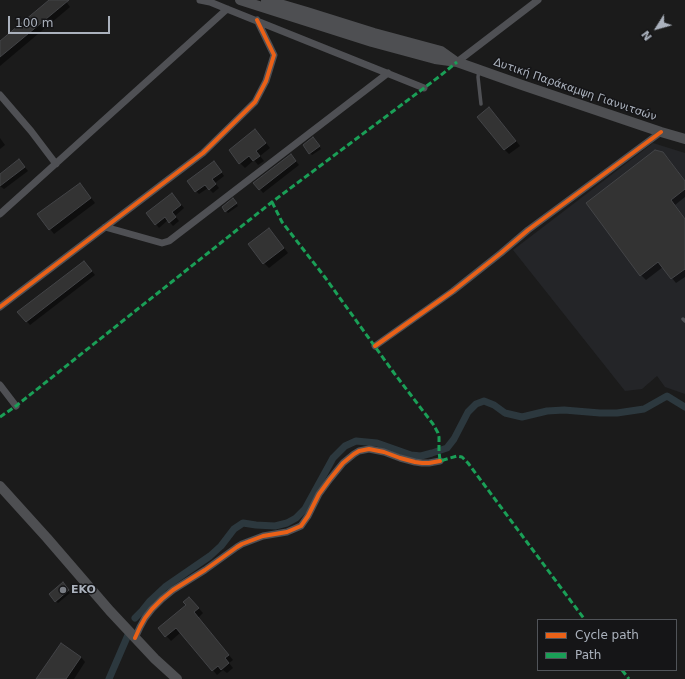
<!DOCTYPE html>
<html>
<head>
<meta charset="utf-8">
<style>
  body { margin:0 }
  #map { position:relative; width:685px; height:679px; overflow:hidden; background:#1b1b1b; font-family:"DejaVu Sans",sans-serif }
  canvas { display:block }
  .legend { position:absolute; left:537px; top:619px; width:140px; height:52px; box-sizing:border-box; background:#151517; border:1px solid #515459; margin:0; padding:5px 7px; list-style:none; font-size:12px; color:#abb2bd }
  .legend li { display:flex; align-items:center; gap:8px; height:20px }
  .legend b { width:20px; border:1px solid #515459 }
  .north { position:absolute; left:637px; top:8px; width:40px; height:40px; -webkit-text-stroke:3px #151517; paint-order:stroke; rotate:233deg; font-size:11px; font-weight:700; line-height:16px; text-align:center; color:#abb2bd }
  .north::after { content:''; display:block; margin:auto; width:14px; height:18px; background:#abb2bd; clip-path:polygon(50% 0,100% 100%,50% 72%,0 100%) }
  .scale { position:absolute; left:8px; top:16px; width:102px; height:18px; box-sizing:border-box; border:2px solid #abb2bd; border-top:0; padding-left:5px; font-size:12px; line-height:14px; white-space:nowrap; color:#abb2bd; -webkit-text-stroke:3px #151517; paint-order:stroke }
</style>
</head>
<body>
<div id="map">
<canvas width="685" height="679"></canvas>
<ul class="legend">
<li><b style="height:5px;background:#ea6118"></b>Cycle path</li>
<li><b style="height:5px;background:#1a9f57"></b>Path</li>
</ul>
<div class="north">N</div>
<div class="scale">100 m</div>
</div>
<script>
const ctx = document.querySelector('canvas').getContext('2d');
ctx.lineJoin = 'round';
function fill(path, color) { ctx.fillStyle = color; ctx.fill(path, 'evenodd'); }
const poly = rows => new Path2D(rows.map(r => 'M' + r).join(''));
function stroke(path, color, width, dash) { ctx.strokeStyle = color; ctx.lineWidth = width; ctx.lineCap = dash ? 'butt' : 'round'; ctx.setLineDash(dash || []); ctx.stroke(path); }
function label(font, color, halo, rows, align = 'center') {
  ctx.font = font + ' "DejaVu Sans",sans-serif'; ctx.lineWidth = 3; ctx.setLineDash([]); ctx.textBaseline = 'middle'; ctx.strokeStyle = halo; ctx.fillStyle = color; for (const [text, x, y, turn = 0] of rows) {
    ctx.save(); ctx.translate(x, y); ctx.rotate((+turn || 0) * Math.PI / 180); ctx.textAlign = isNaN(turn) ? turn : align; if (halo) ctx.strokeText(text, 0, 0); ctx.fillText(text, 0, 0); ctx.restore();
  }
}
const built = poly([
  [653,143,685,153,685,394,665,387,657,376,642,389,625,391,513,250]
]);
const shadow = poly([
  [51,0,65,0,70,7,0,66,0,42],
  [494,113,520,146,509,154,504,149],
  [260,135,270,148,260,156,264,161,258,165,254,160,245,168,240,163],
  [0,138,5,145,0,149],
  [315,140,321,149,312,155,310,153],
  [663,153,668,158,685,181,685,197,675,205,685,219,685,277,676,283,663,267,646,280,641,275,587,203],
  [294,159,299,165,263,193,255,183],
  [22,164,28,171,4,189,0,186,0,175],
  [217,166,224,176,215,183,219,188,213,193,208,188,199,194,196,191],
  [80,184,84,189,95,203,54,234,50,229],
  [172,194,184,208,175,216,179,221,173,226,168,220,159,228,156,224],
  [235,202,238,206,228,213,223,207],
  [273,234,288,253,269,268,264,263],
  [84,262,95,275,30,325,19,312],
  [64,586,70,593,58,603,56,601],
  [189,598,203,613,198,618,233,660,229,663,233,668,227,673,223,670,217,675,181,632,171,641,159,628,187,605],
  [81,657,85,662,74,679,38,679]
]);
const canal = poly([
  [135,618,142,611,150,601,165,587,210,556,221,546,234,529,243,523,256,525,275,526,287,523,296,518,305,509,333,458,345,446,356,441,377,443,411,455,421,456,432,453,447,448,454,439,468,412,476,404,484,401,494,405,505,413,522,417,547,411,564,410,600,413,617,413,644,409,667,396,685,407],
  [109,679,128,635]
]);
const building = poly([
  [49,0,69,0,0,57,0,41,49,0],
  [489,107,516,141,504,150,477,117,489,107],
  [255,129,266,143,256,151,260,156,253,161,249,156,239,164,229,150,255,129],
  [313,137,320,146,309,154,303,145,313,137],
  [655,150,663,152,685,181,685,189,671,200,685,219,685,269,671,279,658,262,640,276,586,203,655,150],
  [291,154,296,161,259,190,253,183,291,154],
  [19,159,25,167,0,186,0,174,19,159],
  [214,161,222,172,212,179,216,184,209,190,205,185,195,192,187,181,214,161],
  [80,183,91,198,49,230,37,214,80,183],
  [172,193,181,205,172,212,176,217,169,223,165,217,155,225,146,213,172,193],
  [233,198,237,203,225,212,222,207,233,198],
  [269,228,284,248,263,264,248,244,269,228],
  [84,261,92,271,26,322,17,312,84,261],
  [63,582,69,590,55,602,49,594,63,582],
  [189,597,199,608,194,612,229,655,225,658,229,663,221,670,218,666,212,671,176,628,165,637,158,628,186,605,183,602,189,597],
  [61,643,81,657,66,679,36,679,61,643]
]);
const lane = poly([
  [479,71,478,77,481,104],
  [683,319,685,321]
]);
const street = poly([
  [200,0,210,2,227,9,424,88],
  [457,62,538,0],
  [0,95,31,131,56,164],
  [0,214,227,9],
  [105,227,162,243,169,241,388,73],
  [0,307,203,153,255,102,266,81,274,55,257,20],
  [375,346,453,291,501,253,528,230,661,132],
  [0,385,16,406],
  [135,638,140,627,145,618,152,609,162,599,173,590,205,570,237,547,242,544,263,536,287,532,301,526,308,516,319,494,330,479,343,463,354,454,359,451,369,449,384,452,400,458,415,462,422,463,429,463,440,461]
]);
const secondary = poly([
  [240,0,372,42,435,59,457,62,522,85,661,132,685,139],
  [266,0,307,12,374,33,441,51,455,61],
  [0,486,47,538,110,611,155,659,177,679]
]);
const quiet = poly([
  [272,202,282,222,324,276,394,373,433,424,438,433,439,437,439,451,440,461,457,456,462,457,468,463,585,620],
  [0,417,16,406,272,202,440,76,457,62],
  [622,670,629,679]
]);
const cycleway = poly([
  [0,307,203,153,255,102,266,81,274,55,257,20],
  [375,346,453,291,501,253,528,230,661,132],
  [135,638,140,627,145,618,152,609,162,599,173,590,205,570,237,547,242,544,263,536,287,532,301,526,308,516,319,494,330,479,343,463,354,454,359,451,369,449,384,452,400,458,415,462,422,463,429,463,440,461]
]);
const markers = [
  [63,590,4,"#797d84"]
];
const streetNames = [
  ["Δυτική Παράκαμψη Γιαννιτσών",575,90,19]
];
const poiNames = [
  ["EKO",71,590]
];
fill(built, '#242528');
fill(shadow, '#0007');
stroke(canal, '#2c383e', 7);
fill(building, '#333');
stroke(building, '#434447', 1);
stroke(lane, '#4f5054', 3.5);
stroke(street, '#4f5054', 7);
stroke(secondary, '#4e4f52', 10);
stroke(quiet, '#1a9f57', 3, [6, 3]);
stroke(cycleway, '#ea6118', 4);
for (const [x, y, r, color] of markers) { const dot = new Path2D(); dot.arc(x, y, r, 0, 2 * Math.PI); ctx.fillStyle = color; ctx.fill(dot); stroke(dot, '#151517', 1.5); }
label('11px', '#abb2bd', '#151517', streetNames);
label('bold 11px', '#abb2bd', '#151517', poiNames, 'left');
</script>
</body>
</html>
